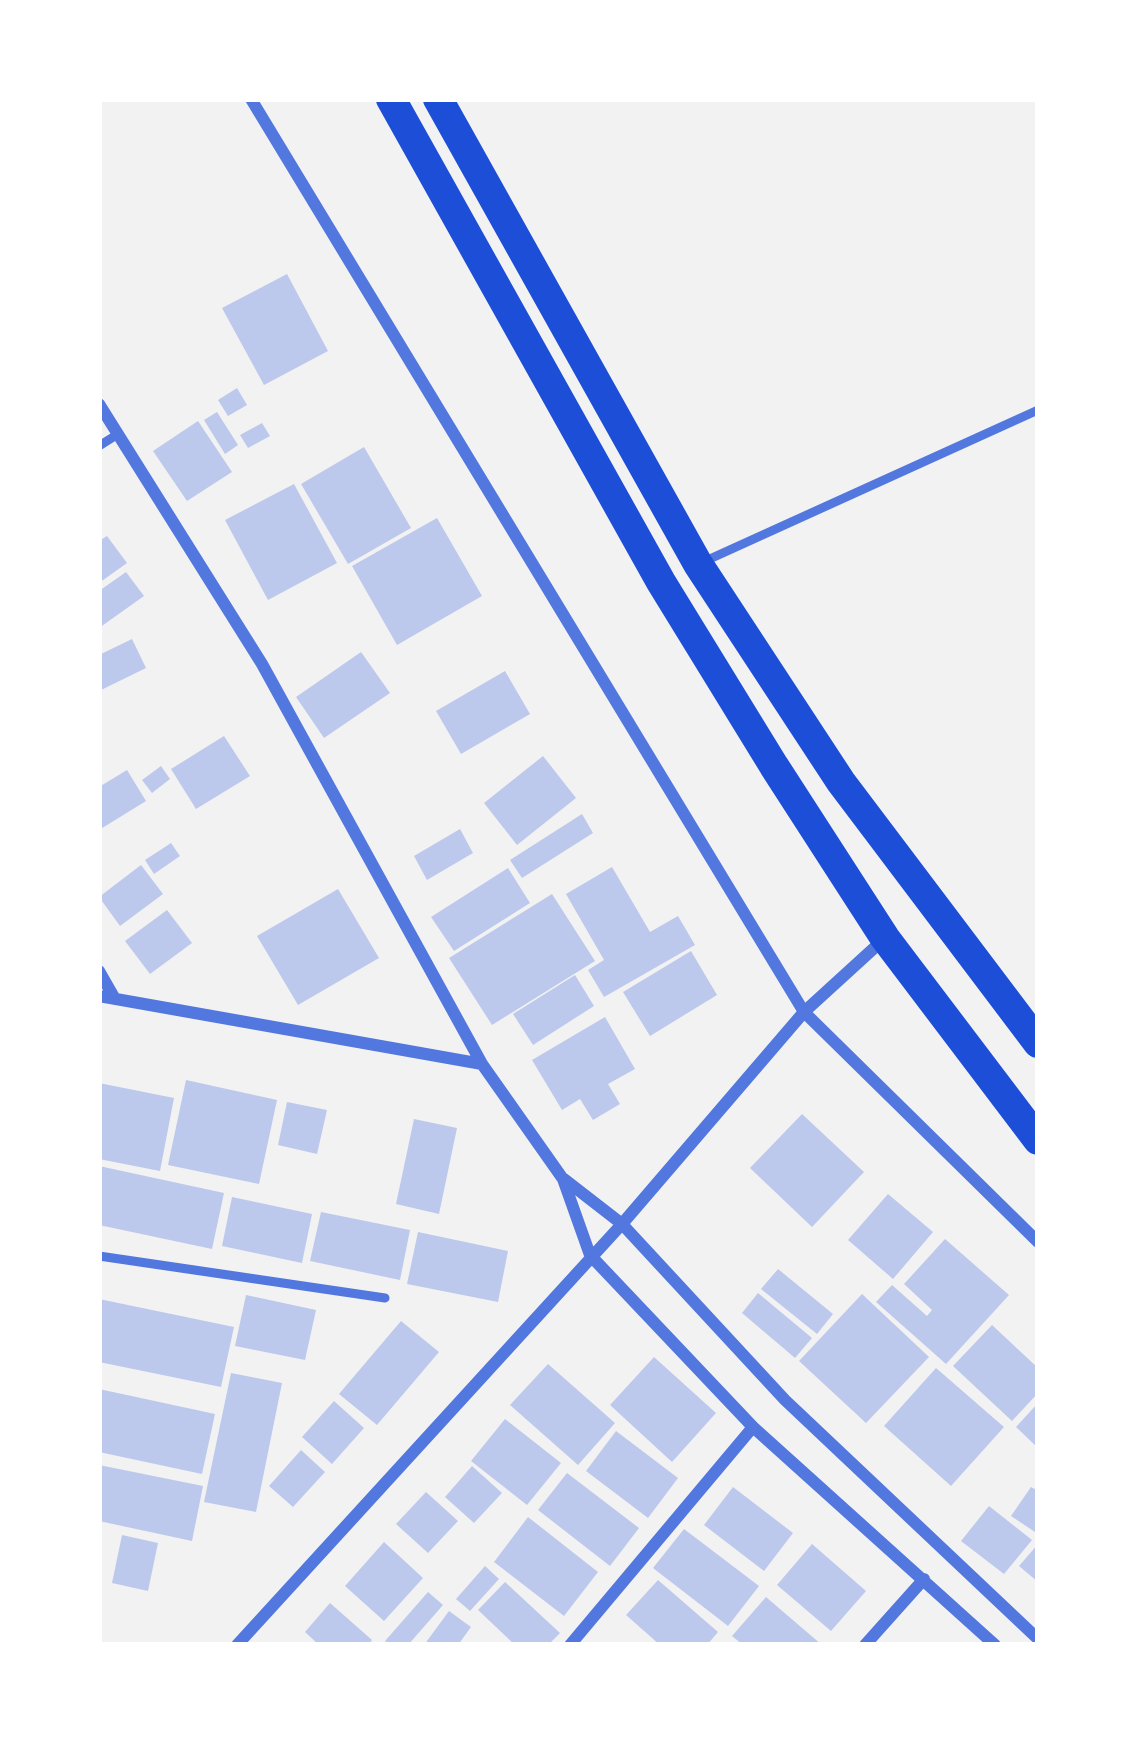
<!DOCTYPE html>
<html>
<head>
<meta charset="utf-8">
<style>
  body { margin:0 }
  #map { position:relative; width:1137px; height:1744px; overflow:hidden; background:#f2f2f2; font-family:"Open Sans",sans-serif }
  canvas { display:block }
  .frame { position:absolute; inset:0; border:102px solid #fff; pointer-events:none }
</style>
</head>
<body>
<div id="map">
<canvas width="1137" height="1744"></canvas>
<div class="frame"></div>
</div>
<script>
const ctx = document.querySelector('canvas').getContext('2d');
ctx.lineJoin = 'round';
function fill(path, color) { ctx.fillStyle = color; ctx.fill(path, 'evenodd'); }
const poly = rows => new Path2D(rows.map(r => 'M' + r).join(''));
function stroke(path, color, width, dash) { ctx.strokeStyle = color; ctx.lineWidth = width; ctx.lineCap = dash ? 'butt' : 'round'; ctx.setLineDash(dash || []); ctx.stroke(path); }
const building = poly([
  [287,274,328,351,264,385,222,308],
  [237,388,247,405,228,416,218,400],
  [217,412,238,445,225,454,204,420],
  [198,421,232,472,187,501,153,451],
  [262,423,270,436,248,448,240,435],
  [364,447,411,528,348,564,301,484],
  [294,484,337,563,268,600,225,520],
  [437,518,482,596,397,645,352,566],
  [107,536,127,563,99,583,99,541],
  [126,572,144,596,99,628,99,591],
  [132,639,146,668,99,691,99,655],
  [361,652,390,693,324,738,296,697],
  [505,671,530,714,461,754,436,711],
  [224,736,250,776,196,809,171,769],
  [543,756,576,798,517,845,484,803],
  [161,766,170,779,152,793,142,780],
  [127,770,146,801,99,830,99,787],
  [582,814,593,833,522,878,510,860],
  [460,829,473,853,427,880,414,856],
  [171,843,180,856,154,874,145,860],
  [141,865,163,894,120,926,99,897],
  [612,867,650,932,678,916,695,945,604,997,588,970,604,960,566,894],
  [508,868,530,903,454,951,431,917],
  [338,889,379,958,298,1005,257,936],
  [552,894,595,961,492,1025,449,958],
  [167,910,192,943,150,974,125,941],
  [691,951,717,995,650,1036,623,992],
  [575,975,594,1006,533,1045,513,1014],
  [605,1017,635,1069,608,1084,620,1104,593,1120,580,1099,562,1110,532,1060],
  [186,1080,277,1100,259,1184,168,1165],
  [99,1083,174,1098,160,1171,99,1159],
  [287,1102,327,1110,317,1154,278,1145],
  [802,1114,864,1172,812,1227,750,1168],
  [414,1119,457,1128,439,1214,396,1204],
  [99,1166,224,1193,212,1249,99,1225],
  [888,1194,933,1232,893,1279,848,1240],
  [232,1197,312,1214,302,1263,222,1246],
  [321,1212,410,1230,400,1280,310,1261],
  [418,1232,508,1251,498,1302,407,1284],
  [945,1239,1009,1295,946,1364,876,1302,892,1285,927,1316,932,1310,904,1284],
  [778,1269,833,1314,817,1334,761,1289],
  [758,1293,812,1338,795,1358,742,1313],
  [862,1294,929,1357,866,1423,799,1361],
  [246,1295,316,1310,305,1360,235,1346],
  [99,1299,234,1327,221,1387,99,1362],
  [401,1321,439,1352,377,1425,339,1394],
  [992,1325,1038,1368,1038,1393,1012,1421,953,1366],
  [654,1357,716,1413,672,1462,610,1405],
  [548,1364,615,1423,578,1465,510,1405],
  [936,1368,1004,1427,951,1486,884,1426],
  [231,1373,282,1383,256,1512,204,1502],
  [99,1389,215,1414,202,1474,99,1452],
  [334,1401,364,1428,332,1464,302,1437],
  [1038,1403,1038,1448,1016,1427],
  [505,1419,561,1463,527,1505,471,1461],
  [616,1431,678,1478,648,1518,586,1471],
  [301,1450,325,1472,293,1507,269,1486],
  [99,1465,203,1486,192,1541,99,1521],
  [472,1466,502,1493,474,1523,445,1497],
  [567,1473,639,1528,610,1566,538,1510],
  [733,1487,793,1533,764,1571,704,1525],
  [1031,1487,1038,1491,1038,1534,1011,1516],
  [426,1492,458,1521,428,1553,396,1524],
  [989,1506,1032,1540,1004,1574,961,1541],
  [528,1517,598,1572,564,1616,494,1562],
  [684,1529,759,1586,728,1626,653,1568],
  [122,1535,158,1543,148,1591,112,1583],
  [384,1542,423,1578,384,1621,345,1586],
  [812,1544,866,1591,831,1631,777,1585],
  [1038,1544,1038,1582,1019,1566],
  [485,1566,499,1579,470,1611,456,1599],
  [658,1580,718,1632,707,1645,660,1645,626,1615],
  [505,1582,560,1633,548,1645,515,1645,478,1610],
  [428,1592,443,1605,408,1645,390,1645,385,1641],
  [766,1597,822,1645,743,1645,732,1636],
  [330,1603,372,1640,368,1645,319,1645,305,1632],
  [449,1611,471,1627,458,1645,424,1645]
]);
const service = poly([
  [99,446,118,434],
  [703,562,1038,410],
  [99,1256,385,1298]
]);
const minor = poly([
  [251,99,804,1012,1038,1242],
  [99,404,262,664,482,1064,563,1179,590,1255,753,1427,995,1645],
  [99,971,115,999],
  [99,996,482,1064],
  [564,1179,622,1224,785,1400,1038,1639],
  [237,1645,622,1224,804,1012,884,939],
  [570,1645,753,1427],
  [865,1645,924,1579]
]);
const trunk = poly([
  [391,99,661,582,774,766,885,938,1038,1140],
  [438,99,698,564,841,782,1038,1043]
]);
fill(building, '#bdc9ec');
stroke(service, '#5277de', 9);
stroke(minor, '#5277de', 12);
stroke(trunk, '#1d4ed8', 30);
</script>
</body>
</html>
